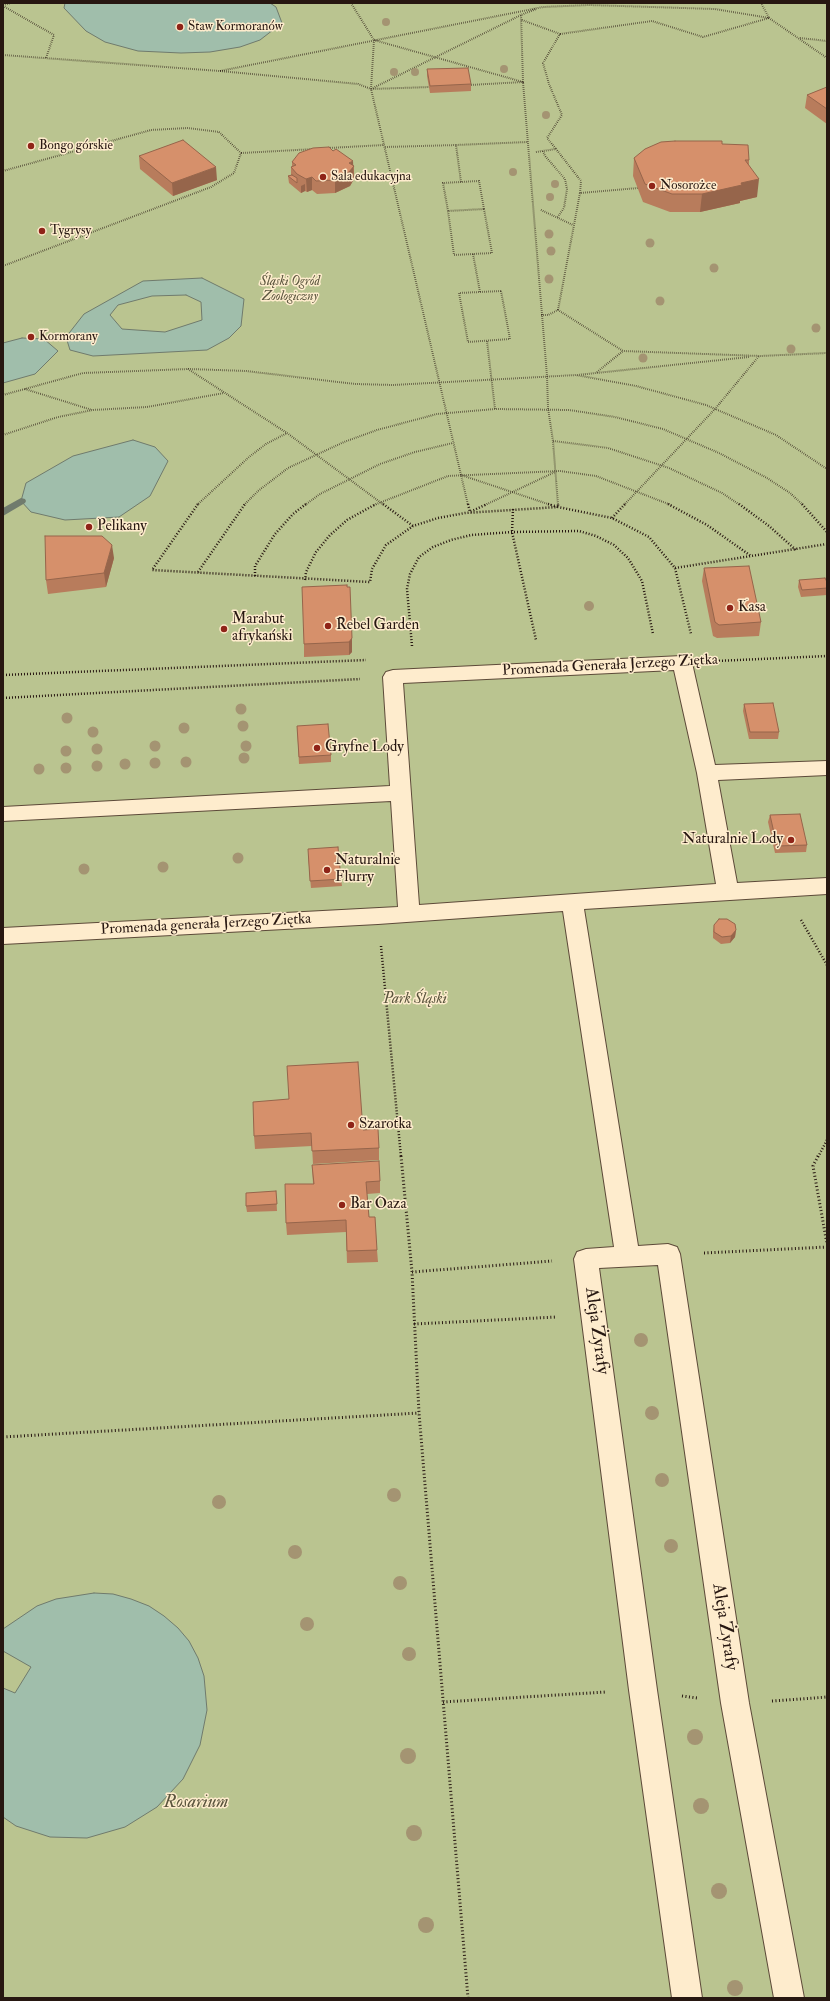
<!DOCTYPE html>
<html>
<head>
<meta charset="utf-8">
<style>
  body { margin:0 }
  #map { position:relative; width:830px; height:2001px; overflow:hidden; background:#fee2b2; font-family:"IM FELL Double Pica",serif }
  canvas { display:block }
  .frame { position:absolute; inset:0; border:4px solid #271711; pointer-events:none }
</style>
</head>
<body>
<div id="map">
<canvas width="830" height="2001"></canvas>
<div class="frame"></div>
</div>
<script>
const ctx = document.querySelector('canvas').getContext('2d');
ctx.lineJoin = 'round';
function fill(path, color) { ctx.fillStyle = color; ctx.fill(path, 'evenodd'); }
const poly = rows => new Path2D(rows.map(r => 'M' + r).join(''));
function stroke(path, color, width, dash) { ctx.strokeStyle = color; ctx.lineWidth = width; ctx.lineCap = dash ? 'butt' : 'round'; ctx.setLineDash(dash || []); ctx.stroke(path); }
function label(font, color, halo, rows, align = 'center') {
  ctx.font = font + ' "IM FELL Double Pica",serif'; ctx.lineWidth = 3; ctx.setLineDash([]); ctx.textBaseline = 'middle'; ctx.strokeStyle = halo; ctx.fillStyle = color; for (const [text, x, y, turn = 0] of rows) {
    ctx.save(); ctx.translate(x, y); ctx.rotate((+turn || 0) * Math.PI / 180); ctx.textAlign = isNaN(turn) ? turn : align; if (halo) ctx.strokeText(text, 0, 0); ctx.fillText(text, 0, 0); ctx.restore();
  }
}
const green = poly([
  [3,3,827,3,827,1998,3,1998]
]);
const water = poly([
  [65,3,270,3,276,7,282,23,260,40,240,47,210,52,181,53,138,51,105,42,86,31,64,8,65,3],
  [202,278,244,299,241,326,229,338,207,350,93,356,70,350,66,337,84,314,143,281,202,278],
  [186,295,201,302,202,320,165,332,122,329,110,315,118,305,152,296,186,295],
  [22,338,44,339,58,351,35,374,3,383,3,343,22,338],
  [133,440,155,447,168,461,150,496,119,517,65,520,31,512,21,501,26,483,73,456,133,440],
  [94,1593,113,1594,131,1599,149,1606,164,1616,178,1628,189,1641,198,1658,204,1676,207,1710,200,1745,183,1779,157,1807,125,1827,87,1838,50,1837,16,1826,3,1817,3,1688,15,1693,31,1667,3,1651,3,1629,37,1606,56,1599,94,1593]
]);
const stream = poly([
  [21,498,25,499,26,501,25,503,3,516,3,508,21,498]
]);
const pathFar2 = poly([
  [351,3,374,40,371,89,468,505],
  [3,5,11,3],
  [3,6,54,35,46,58],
  [522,20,560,34,543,63,549,84,562,115,547,138,556,149],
  [560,34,652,21,703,37,769,18,761,3],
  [800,38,827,41],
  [374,40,523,82,547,376,548,408,553,441,558,505],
  [3,55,220,71,358,84,371,89,430,87],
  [220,71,543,7,589,5,715,9,769,18,827,58],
  [469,85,523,82,521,15,536,9],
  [373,88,521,15],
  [385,147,456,145],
  [328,148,384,145],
  [543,151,545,156,565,179,567,189,564,208,557,218],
  [536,152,556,149,581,181,580,193,638,188],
  [241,153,315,149],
  [3,171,151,130,188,128,219,132,241,153,234,173,211,187,3,266],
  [461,182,456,145,528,142],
  [484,209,492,253,454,255,448,211,484,209],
  [541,210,573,225],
  [448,211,443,183,479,181,484,209],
  [473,254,480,292],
  [501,291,510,339,468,342,459,293,501,291],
  [558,310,580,193],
  [541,315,548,315,558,310,623,351,760,356,827,353],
  [487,341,495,409],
  [188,369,246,371,355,384,393,385,576,375,636,386,706,405,776,435,827,469],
  [597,372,623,351],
  [577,375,749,357],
  [25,389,92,410],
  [3,395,83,373,188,369,287,433,384,505],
  [3,435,58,417,93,410,147,407,224,393],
  [553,441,608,448,669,468,722,493,740,505],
  [461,475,551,505],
  [197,505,249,457,266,444,287,433],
  [244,505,258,491,288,468,344,442,377,430,437,414,495,409,569,410,615,417,663,429,719,453,767,478,790,493,803,505],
  [305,505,320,494,380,464,415,452,453,443],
  [374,505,448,476,560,471,596,476,671,505],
  [485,505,555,472],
  [624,505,715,409,759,356]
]);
const pathFar1 = poly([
  [198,504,152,570,370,582,372,569,386,545,413,526,438,518,465,513,558,507,612,518,649,537,675,568,691,634],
  [383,504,413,526],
  [468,504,470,512,487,504],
  [548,504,558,507,558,504],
  [668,504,707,525,751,556],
  [739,504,769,526,796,550],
  [802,504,827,532],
  [513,509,512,532,536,640],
  [612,518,625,504],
  [675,568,827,544],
  [198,572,245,504],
  [255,576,255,566,275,534,293,514,306,504],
  [305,580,306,572,316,552,330,535,347,520,376,504],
  [412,646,407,589,410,574,419,557,433,547,451,540,471,535,512,532,579,531,596,536,614,545,628,558,642,581,653,634],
  [716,661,827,656],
  [3,675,366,660],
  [3,698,360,679],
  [801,920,827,965],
  [381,946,401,1157],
  [818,1157,827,1140]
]);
const path = poly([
  [401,1156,412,1272,419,1413,468,1998],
  [818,1156,813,1166,827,1244],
  [704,1253,827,1247],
  [412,1272,552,1261],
  [414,1324,557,1317],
  [3,1437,419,1413],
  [682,1696,697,1698],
  [772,1701,827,1697],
  [443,1702,606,1692]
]);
const street = poly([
  [682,656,689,658,692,663,715,765,827,761,827,775,718,780,737,883,827,878,827,894,584,909,638,1246,668,1244,677,1247,680,1254,749,1703,804,1998,774,1998,721,1703,658,1265,599,1268,657,1690,702,1998,672,1998,629,1690,574,1259,577,1252,586,1249,614,1247,563,911,378,924,3,944,3,928,398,907,391,801,3,821,3,807,390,786,383,677,386,672,393,670,682,656],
  [674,670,697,773,716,884,419,905,403,683,674,670]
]);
const trees = [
  [386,22,4],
  [504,69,4],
  [394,72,4],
  [415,72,4],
  [546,115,4],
  [513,172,4],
  [555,184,4],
  [550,197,4],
  [549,234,4.5],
  [650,243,4.5],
  [551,251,4.5],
  [714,268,4.5],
  [549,279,4.5],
  [660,301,4.5],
  [816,328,4.5],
  [791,349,4.5],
  [643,358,4.5],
  [589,606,5],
  [241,709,5.5],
  [67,718,5.5],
  [243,726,5.5],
  [184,728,5.5],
  [93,732,5.5],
  [155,746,5.5],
  [246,746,5.5],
  [97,749,5.5],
  [66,751,5.5],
  [244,758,5.5],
  [186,762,5.5],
  [155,763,5.5],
  [125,764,5.5],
  [97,766,5.5],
  [66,768,5.5],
  [39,769,5.5],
  [238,858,5.5],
  [163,867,5.5],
  [84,869,5.5],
  [641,1340,7],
  [652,1413,7],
  [662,1480,7],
  [394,1495,7],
  [219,1502,7],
  [671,1546,7],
  [295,1552,7],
  [400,1583,7],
  [307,1624,7],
  [409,1654,7],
  [695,1737,8],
  [408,1756,8],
  [701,1806,8],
  [414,1833,8],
  [719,1891,8],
  [426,1925,8],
  [735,1988,8]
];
const wall = poly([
  [427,69,471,84,471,91,430,93,427,76],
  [827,87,827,124,805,108,807,95],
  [722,144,749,160,749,165,757,197,740,201,740,203,700,212,670,212,643,202,633,176,634,158],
  [139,156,217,180,173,196,140,169],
  [292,162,353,166,354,166,354,179,350,186,335,193,317,194,312,190,307,192,305,191,301,193,289,183,288,176,291,175,291,167,292,167],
  [114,558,106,587,48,594,46,580],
  [704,568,761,622,759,636,717,638,713,636,702,581],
  [799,580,827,582,827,595,801,597,798,587],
  [347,585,352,652,349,655,304,657,304,644],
  [744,704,779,732,778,739,749,739,743,711],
  [297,726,331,755,331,762,299,764],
  [770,815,807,845,806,852,775,853,768,822],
  [308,856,341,879,342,886,311,888],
  [714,925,736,930,735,937,730,943,721,944,713,938,713,932],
  [363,1130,379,1148,379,1160,313,1164,312,1146,255,1149,254,1136],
  [312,1165,380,1181,380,1193,367,1194,369,1217,377,1250,378,1262,347,1263,346,1232,287,1235,286,1223,313,1184],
  [276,1191,277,1211,247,1212,246,1206]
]);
const shadedWall = poly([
  [353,161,354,179,350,186,335,193,335,180,349,163],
  [216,167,217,180,173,196,172,183],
  [312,177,312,190,307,192,306,179],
  [759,179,757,197,740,201,740,203,700,212,702,194,741,183],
  [305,184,305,191,301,193,301,186],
  [112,545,114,558,106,587,104,573],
  [352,638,352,652,349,655,349,642],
  [736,930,735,937,730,943,731,936]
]);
const building = poly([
  [468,68,471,84,430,86,427,69,468,68],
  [827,87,827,109,807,95,827,87],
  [183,140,216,167,172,183,139,156,183,140],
  [675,141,722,141,722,144,748,145,749,160,745,160,759,179,741,183,742,185,702,194,672,194,645,184,634,158,645,149,661,142,675,141],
  [329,147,333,151,336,149,353,161,349,163,354,166,349,172,335,180,316,181,312,177,306,179,297,174,291,167,296,165,292,162,299,153,313,148,329,147],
  [292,175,297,178,297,183,288,176,292,175],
  [45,536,102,536,112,545,104,573,46,580,45,536],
  [749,566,761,622,719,625,715,622,704,568,749,566],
  [825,578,827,582,827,588,802,590,799,580,825,578],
  [347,585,347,587,350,587,352,638,349,642,304,644,302,587,347,585],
  [773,703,779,732,750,732,744,704,773,703],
  [328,724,331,755,299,757,297,726,328,724],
  [800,814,807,845,777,846,770,815,800,814],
  [338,847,341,879,310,881,308,849,338,847],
  [719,919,727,919,735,924,736,930,731,936,722,937,714,932,714,925,719,919],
  [358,1062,363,1130,378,1129,379,1148,312,1151,311,1133,254,1136,253,1102,289,1099,287,1066,358,1062],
  [379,1161,380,1181,366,1182,369,1217,375,1217,377,1250,347,1251,346,1220,286,1223,285,1184,314,1184,312,1165,379,1161],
  [276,1191,277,1204,246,1206,246,1193,276,1191]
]);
const markers = [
  [180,27,4,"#8f2418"],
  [31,146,4,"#8f2418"],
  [323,177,4,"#8f2418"],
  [652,186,4,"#8f2418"],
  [42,231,4,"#8f2418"],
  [31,337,4,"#8f2418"],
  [89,527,4,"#8f2418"],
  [730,608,4,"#8f2418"],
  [328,626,4,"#8f2418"],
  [224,629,4,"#8f2418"],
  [317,748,4,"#8f2418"],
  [791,840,4,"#8f2418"],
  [327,870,4,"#8f2418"],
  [351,1125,4,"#8f2418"],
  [342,1205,4,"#8f2418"]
];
const farPoinames = [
  ["Staw Kormoranów",188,27],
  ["Bongo górskie",39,146],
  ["Sala edukacyjna",331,177],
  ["Nosorożce",660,186],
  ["Tygrysy",50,231],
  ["Kormorany",39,337]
];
const farParknames = [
  ["Śląski Ogród",290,282],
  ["Zoologiczny",290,297]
];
const poiNames = [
  ["Pelikany",97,527],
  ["Kasa",738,608],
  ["Marabut",232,620],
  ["afrykański",232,637],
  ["Rebel Garden",336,626],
  ["Gryfne Lody",325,748],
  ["Naturalnie Lody",783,840,"right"],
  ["Naturalnie",335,861],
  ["Flurry",335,878],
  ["Szarotka",359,1125],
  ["Bar Oaza",350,1205]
];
const streetNames = [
  ["Promenada Generała Jerzego Ziętka",610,666,-3],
  ["Promenada generała Jerzego Ziętka",206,925,-3]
];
const parkNames = [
  ["Park Śląski",415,1000]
];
const nearStreetnames = [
  ["Aleja Żyrafy",596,1331,82],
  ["Aleja Żyrafy",724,1627,81]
];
const nearParknames = [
  ["Rosarium",196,1803]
];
fill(green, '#bac490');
fill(water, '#a0beab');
stroke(water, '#707b6d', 1);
fill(stream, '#707b6d');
stroke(street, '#5d4a39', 2);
stroke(pathFar2, '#271711', 2, [0.5, 1.5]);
stroke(pathFar1, '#271711', 2.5, [1, 2]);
stroke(path, '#271711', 3, [1, 2.5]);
fill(street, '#feeccd');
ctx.fillStyle = '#a49472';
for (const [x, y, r] of trees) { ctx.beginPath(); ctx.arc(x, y, r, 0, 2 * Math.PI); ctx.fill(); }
fill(wall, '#b87c5c');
fill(shadedWall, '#96654b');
fill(building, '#d6906b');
stroke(building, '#96654b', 1);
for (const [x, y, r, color] of markers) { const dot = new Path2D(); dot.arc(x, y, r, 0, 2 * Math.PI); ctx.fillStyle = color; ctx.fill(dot); stroke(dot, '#feeccd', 1.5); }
label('13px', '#271711', '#feeccd', farPoinames, 'left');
label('italic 13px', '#5a543d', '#feeccd', farParknames);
label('15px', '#271711', '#feeccd', poiNames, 'left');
label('15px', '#271711', '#feeccd', streetNames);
label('italic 15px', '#5a543d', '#feeccd', parkNames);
label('18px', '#271711', '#feeccd', nearStreetnames);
label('italic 18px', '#5a543d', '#feeccd', nearParknames);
</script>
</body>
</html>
